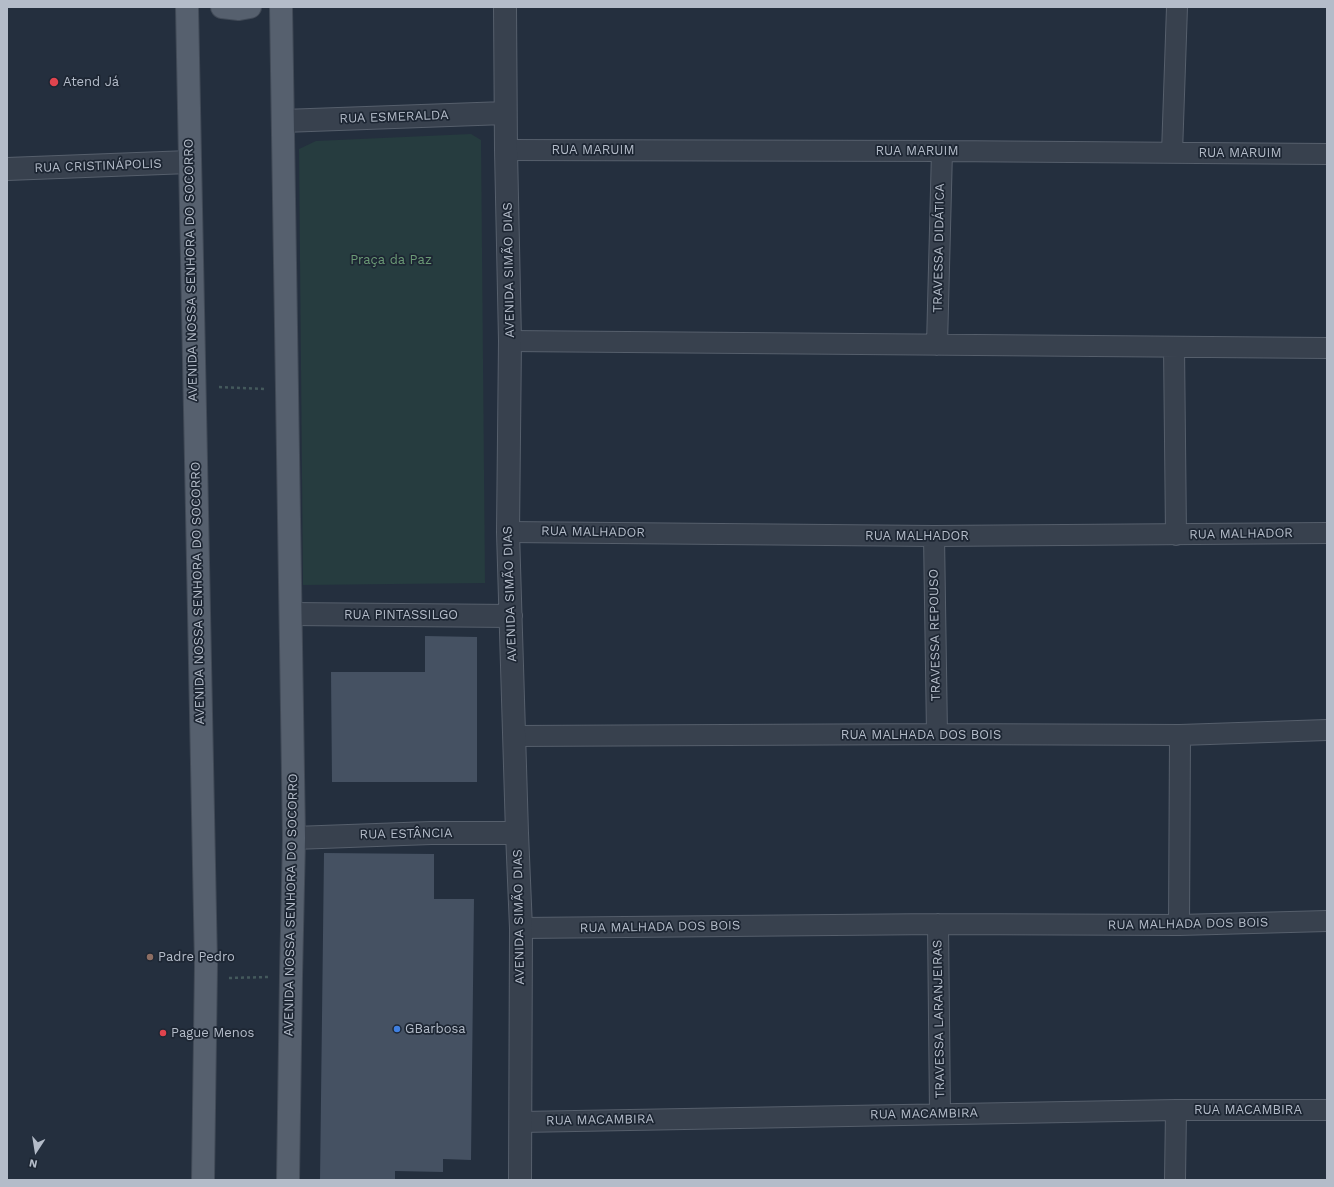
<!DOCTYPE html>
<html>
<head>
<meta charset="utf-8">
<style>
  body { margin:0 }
  #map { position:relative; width:1334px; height:1187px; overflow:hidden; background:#242f3e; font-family:"Work Sans",sans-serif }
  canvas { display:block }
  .frame { position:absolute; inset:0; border:8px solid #b4bcc9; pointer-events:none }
  .north { position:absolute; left:16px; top:1131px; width:40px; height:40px; -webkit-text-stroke:3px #1d2633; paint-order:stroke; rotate:192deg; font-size:11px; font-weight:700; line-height:16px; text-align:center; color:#b4bcc9 }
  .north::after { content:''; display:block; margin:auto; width:14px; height:18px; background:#b4bcc9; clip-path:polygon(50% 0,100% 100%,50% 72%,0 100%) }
</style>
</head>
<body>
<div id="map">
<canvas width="1334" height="1187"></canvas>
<div class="frame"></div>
<div class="north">N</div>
</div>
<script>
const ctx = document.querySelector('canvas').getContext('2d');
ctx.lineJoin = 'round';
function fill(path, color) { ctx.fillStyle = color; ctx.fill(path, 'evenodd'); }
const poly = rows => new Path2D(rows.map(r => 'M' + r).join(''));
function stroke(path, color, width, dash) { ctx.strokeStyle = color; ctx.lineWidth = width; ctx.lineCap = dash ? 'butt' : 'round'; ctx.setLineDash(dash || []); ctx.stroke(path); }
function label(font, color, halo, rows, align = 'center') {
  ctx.font = font + ' "Work Sans",sans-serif'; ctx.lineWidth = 3.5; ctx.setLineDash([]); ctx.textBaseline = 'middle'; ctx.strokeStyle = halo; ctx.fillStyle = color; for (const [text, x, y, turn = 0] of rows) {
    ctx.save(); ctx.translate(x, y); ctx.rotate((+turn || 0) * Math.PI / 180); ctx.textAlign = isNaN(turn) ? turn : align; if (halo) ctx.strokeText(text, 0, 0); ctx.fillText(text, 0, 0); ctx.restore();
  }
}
const green = poly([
  [471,134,481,140,485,583,303,585,299,149,316,141]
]);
const building = poly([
  [425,636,477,637,477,782,332,782,331,672,425,672],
  [324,853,434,854,434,899,474,899,471,1160,443,1159,443,1172,395,1171,395,1180,320,1180]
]);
const path = poly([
  [219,387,264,389],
  [229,978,268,977]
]);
const minor = poly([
  [506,150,942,151,1327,154],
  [1172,153,1177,7],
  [510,341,1327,348],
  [937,345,942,151],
  [1174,347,1176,535],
  [508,532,934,536,1327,533],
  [934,536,937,734],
  [515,736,937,734,1180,735,1327,730],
  [938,924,940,1114],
  [1179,925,1180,735],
  [521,928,938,924,1179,925,1327,921],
  [521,1122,1176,1110,1327,1110],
  [1175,1180,1176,1110]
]);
const tertiary = poly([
  [505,7,506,150,510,341,508,532,517,833,521,928,520,1180],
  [283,121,505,113],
  [7,169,189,162],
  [291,614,511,616],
  [294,838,431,833,517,833]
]);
const primary = poly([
  [187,7,206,965,203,1180],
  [222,7,239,9,250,7],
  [281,7,294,838,291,976,288,1180]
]);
const markers = [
  [54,82,5,"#e0444e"],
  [150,957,4,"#8d6e63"],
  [397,1029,4,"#3f7fe0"],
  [163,1033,4,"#e0444e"]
];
const poiNames = [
  ["Atend Já",63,82],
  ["Padre Pedro",158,957],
  ["GBarbosa",405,1029],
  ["Pague Menos",171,1033]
];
const streetNames = [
  ["RUA ESMERALDA",394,117,-2],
  ["RUA MARUIM",593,150],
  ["RUA MARUIM",917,151],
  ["RUA MARUIM",1240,153],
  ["RUA CRISTINÁPOLIS",98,166,-2],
  ["TRAVESSA DIDÁTICA",939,248,-89],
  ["AVENIDA NOSSA SENHORA DO SOCORRO",191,270,-91],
  ["AVENIDA SIMÃO DIAS",509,270,-91],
  ["RUA MALHADOR",593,532,1],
  ["RUA MALHADOR",1241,534,-1],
  ["RUA MALHADOR",917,536],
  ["AVENIDA NOSSA SENHORA DO SOCORRO",198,593,-91],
  ["AVENIDA SIMÃO DIAS",510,594,-92],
  ["RUA PINTASSILGO",401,615],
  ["TRAVESSA REPOUSO",935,635,-91],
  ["RUA MALHADA DOS BOIS",921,735],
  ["RUA ESTÂNCIA",406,834,-1],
  ["AVENIDA NOSSA SENHORA DO SOCORRO",291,905,-89],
  ["AVENIDA SIMÃO DIAS",519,917,-91],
  ["RUA MALHADA DOS BOIS",1188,924,-1],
  ["RUA MALHADA DOS BOIS",660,927,-1],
  ["TRAVESSA LARANJEIRAS",939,1019,-91],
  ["RUA MACAMBIRA",1248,1110],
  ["RUA MACAMBIRA",924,1114,-1],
  ["RUA MACAMBIRA",600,1120,-1]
];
const parkNames = [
  ["Praça da Paz",391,260]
];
fill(green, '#263c3f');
fill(building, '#455162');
stroke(minor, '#565f6c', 22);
stroke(tertiary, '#565f6c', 24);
stroke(primary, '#414a57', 24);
stroke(path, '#44595c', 2.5, [3, 3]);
stroke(minor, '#38414e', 20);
stroke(tertiary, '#38414e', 22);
stroke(primary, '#56606e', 22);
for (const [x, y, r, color] of markers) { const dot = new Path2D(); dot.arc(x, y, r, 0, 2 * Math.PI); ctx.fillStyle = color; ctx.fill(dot); stroke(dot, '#1d2633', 1.5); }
label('13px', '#b4bcc9', '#1d2633', poiNames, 'left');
label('13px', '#b4bcc9', '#1d2633', streetNames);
label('13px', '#6b9a76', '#1d2633', parkNames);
</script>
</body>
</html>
